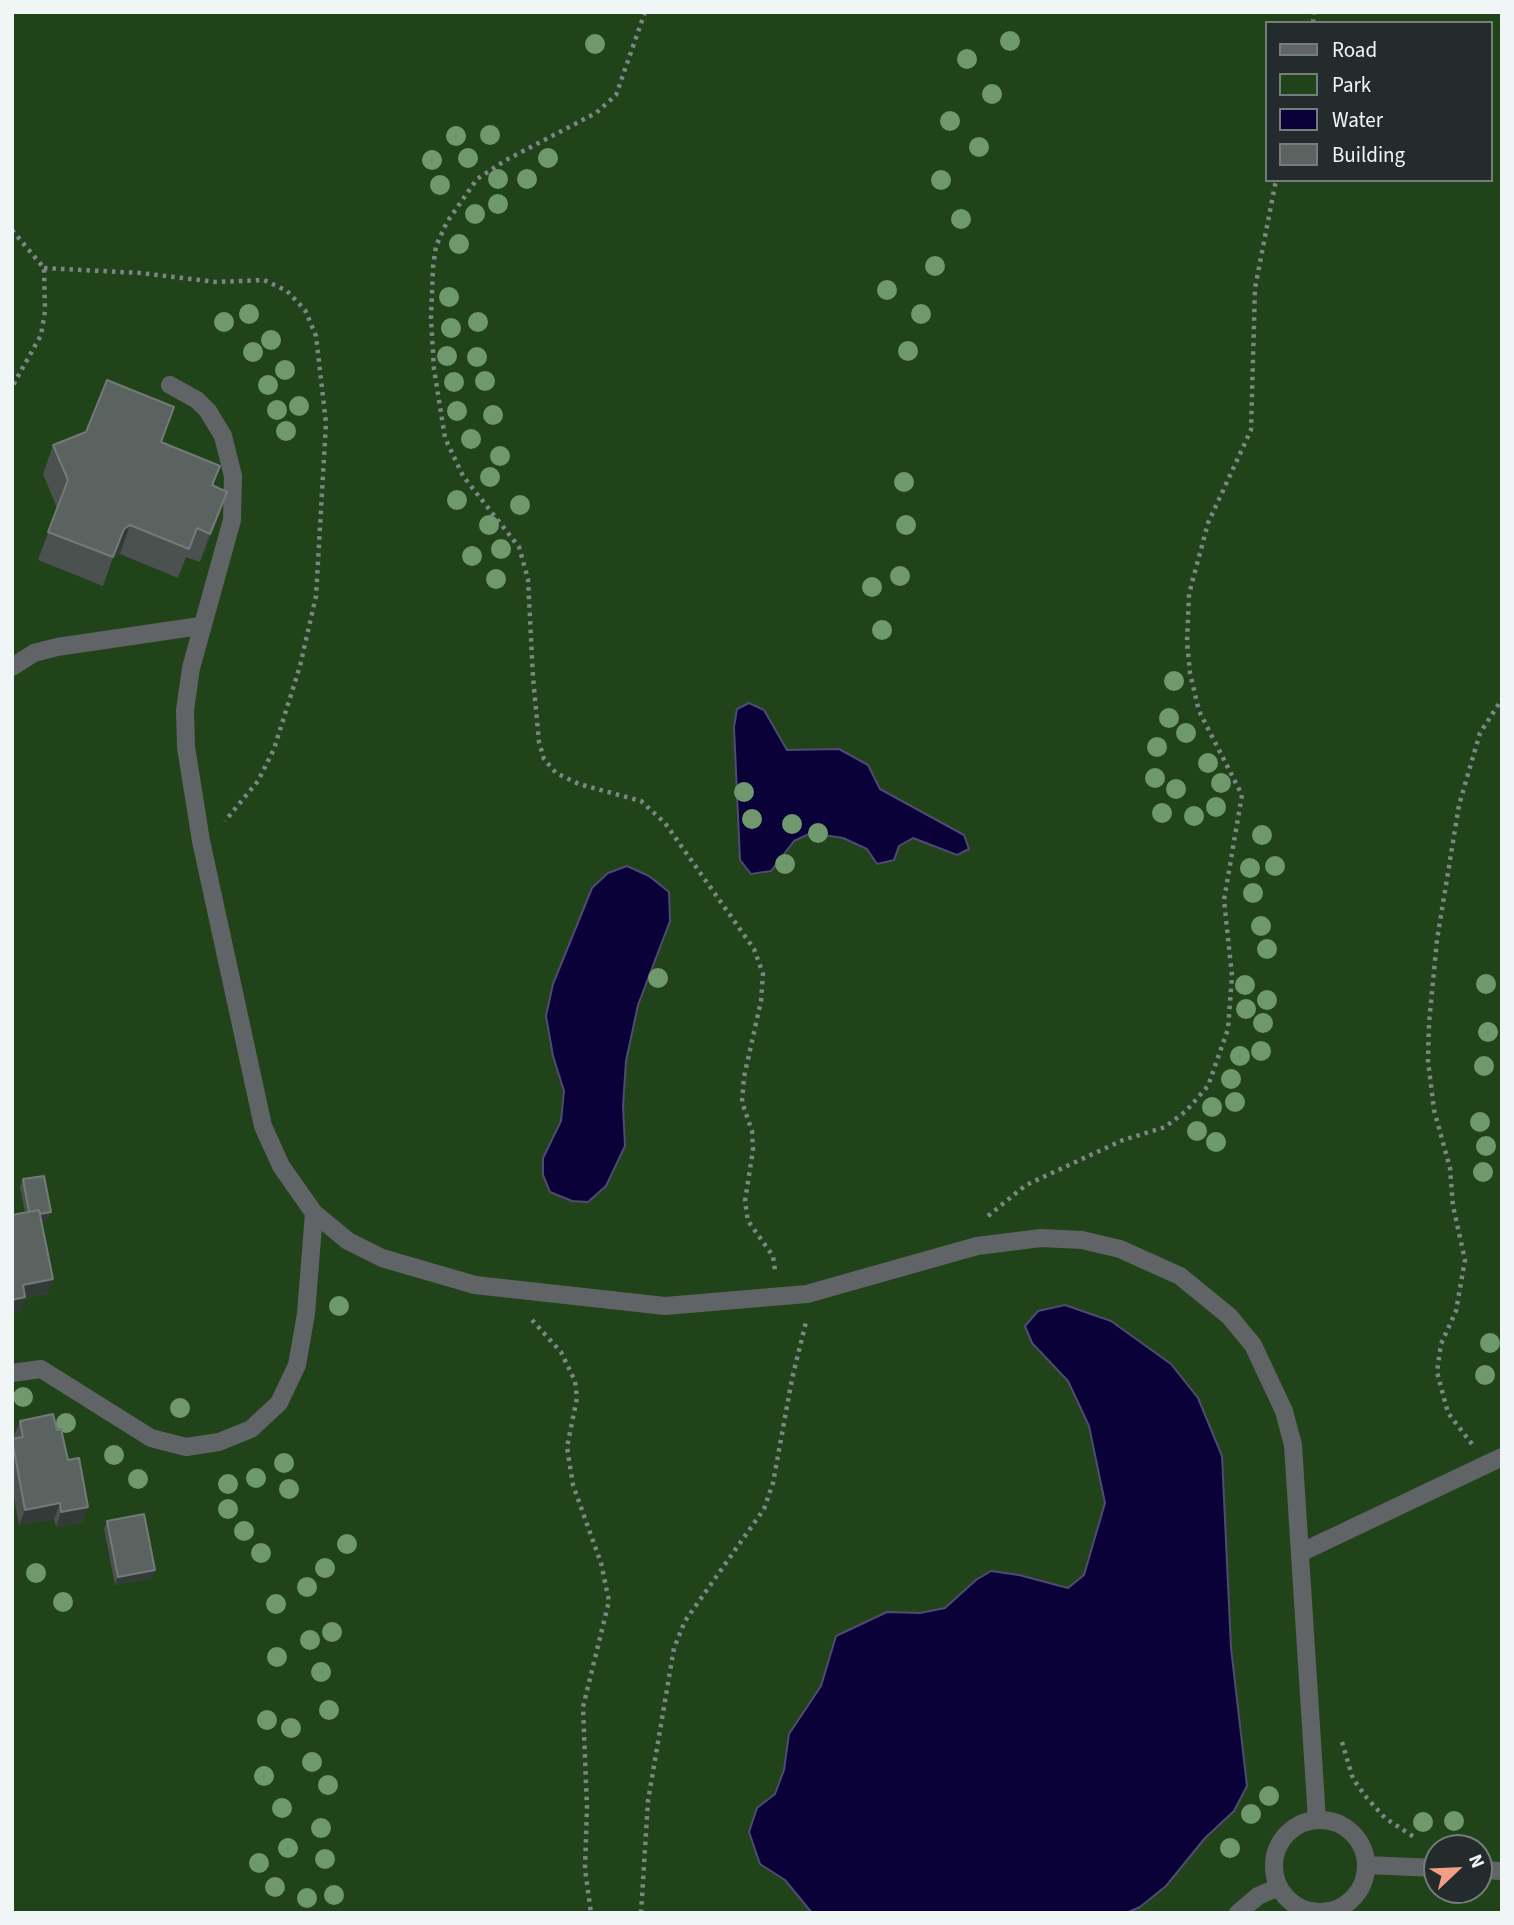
<!DOCTYPE html>
<html>
<head>
<meta charset="utf-8">
<style>
  body { margin:0 }
  #map { position:relative; width:1514px; height:1925px; overflow:hidden; background:#232b2c; font-family:"Source Sans 3",sans-serif }
  canvas { display:block }
  .frame { position:absolute; inset:0; border:14px solid #f0f5f6; pointer-events:none }
  .legend { position:absolute; left:1265px; top:21px; width:228px; height:161px; box-sizing:border-box; background:#232b2c; border:2px solid #757c7d; margin:0; padding:9px 12px; list-style:none; font-size:21px; color:#f0f5f6 }
  .legend li { display:flex; align-items:center; gap:14px; height:35px }
  .legend b { width:35px; border:2px solid #757c7d }
  .north { position:absolute; left:1423px; top:1834px; width:70px; height:70px; box-sizing:border-box; background:#232b2c; border:2px solid #757c7d; border-radius:50%; rotate:67deg; font-size:19px; font-weight:700; line-height:28px; text-align:center; color:#f0f5f6 }
  .north::after { content:''; display:block; margin:auto; width:24px; height:32px; background:#f39f85; clip-path:polygon(50% 0,100% 100%,50% 72%,0 100%) }
</style>
</head>
<body>
<div id="map">
<canvas width="1514" height="1925"></canvas>
<div class="frame"></div>
<ul class="legend">
<li><b style="height:9px;background:#616466"></b>Road</li>
<li><b style="height:19px;background:#214319"></b>Park</li>
<li><b style="height:19px;background:#0a0138"></b>Water</li>
<li><b style="height:19px;background:#5b6361"></b>Building</li>
</ul>
<div class="north">N</div>
</div>
<script>
const ctx = document.querySelector('canvas').getContext('2d');
ctx.lineJoin = 'round';
function fill(path, color) { ctx.fillStyle = color; ctx.fill(path, 'evenodd'); }
const poly = rows => new Path2D(rows.map(r => 'M' + r).join(''));
function stroke(path, color, width, dash) { ctx.strokeStyle = color; ctx.lineWidth = width; ctx.lineCap = dash ? 'butt' : 'round'; ctx.setLineDash(dash || []); ctx.stroke(path); }
const green = poly([
  [12,12,1502,12,1502,1913,12,1913],
  [1267,23,1491,23,1491,180,1267,180],
  [1437,1848,1479,1848,1479,1890,1437,1890]
]);
const water = poly([
  [749,703,764,710,787,750,839,749,868,765,880,789,964,835,969,849,957,855,913,838,899,846,894,860,877,864,867,849,843,838,811,833,794,841,771,871,751,874,740,860,734,727,737,709,749,703],
  [627,866,649,876,669,892,670,921,638,1005,626,1061,623,1106,625,1146,606,1186,588,1202,572,1201,550,1192,543,1175,543,1158,561,1121,564,1091,553,1056,546,1016,553,984,592,888,608,873,627,866],
  [1065,1305,1111,1321,1171,1364,1198,1398,1222,1456,1231,1648,1247,1786,1234,1811,1205,1838,1166,1886,1140,1907,1126,1913,812,1913,785,1880,760,1864,749,1832,757,1808,775,1794,784,1770,789,1734,821,1686,836,1636,887,1612,920,1613,945,1608,976,1580,991,1571,1019,1575,1068,1588,1084,1575,1105,1503,1089,1426,1068,1381,1032,1343,1025,1326,1038,1311,1065,1305]
]);
const path = poly([
  [645,12,616,95,596,113,506,160,477,179,447,222,436,246,433,267,431,318,434,369,445,438,463,476,519,547,528,579,533,677,539,742,544,759,556,773,579,784,641,801,665,823,754,949,763,974,761,1001,744,1077,742,1102,752,1131,753,1150,745,1201,748,1221,773,1256,775,1271],
  [1313,23,1314,12],
  [12,230,44,268,45,311,41,335,12,387],
  [44,268,140,273,216,282,264,280,287,291,305,310,316,336,326,423,316,596,300,666,274,749,258,781,225,821],
  [988,1216,1026,1185,1123,1140,1165,1127,1186,1111,1208,1086,1228,1029,1232,976,1224,900,1242,795,1199,711,1190,673,1187,642,1189,594,1208,523,1251,430,1255,288,1276,180],
  [532,1320,561,1352,575,1381,577,1398,567,1447,573,1485,601,1563,609,1601,583,1707,587,1808,585,1869,591,1913],
  [1472,1444,1448,1413,1437,1372,1441,1344,1456,1311,1465,1260,1453,1206,1450,1168,1434,1110,1428,1061,1429,1023,1437,940,1459,805,1480,733,1502,699],
  [1342,1742,1353,1779,1367,1798,1385,1818,1417,1839],
  [1443,1840,1473,1841],
  [641,1913,648,1801,674,1648,685,1621,764,1509,773,1483,792,1379,806,1322]
]);
const minor = poly([
  [12,667,34,653,57,647,200,626],
  [314,1213,348,1241,382,1258,475,1285,665,1306,807,1294,977,1246,1041,1238,1082,1240,1120,1249,1180,1276,1229,1316,1253,1345,1284,1411,1293,1445,1317,1820],
  [12,1373,41,1369,151,1438,186,1447,219,1442,251,1429,279,1403,297,1365,306,1314,314,1213,281,1166,263,1126,201,841,186,747,185,710,191,668,232,520,233,476,223,436,208,411,197,400,170,385],
  [1302,1552,1502,1457],
  '1274 1866a46 46 0 1 1 92 0a46 46 0 1 1-92 0Z',
  [1366,1865,1437,1868],
  [1479,1870,1502,1871],
  [1238,1913,1258,1896,1279,1887]
]);
const trees = [
  [1010,41],
  [595,44],
  [967,59],
  [992,94],
  [950,121],
  [490,135],
  [456,136],
  [979,147],
  [468,158],
  [548,158],
  [432,160],
  [498,179],
  [527,179],
  [941,180],
  [440,185],
  [498,204],
  [475,214],
  [961,219],
  [459,244],
  [935,266],
  [887,290],
  [449,297],
  [249,314],
  [921,314],
  [224,322],
  [478,322],
  [451,328],
  [271,340],
  [908,351],
  [253,352],
  [447,356],
  [477,357],
  [285,370],
  [485,381],
  [454,382],
  [268,385],
  [299,406],
  [277,410],
  [457,411],
  [493,415],
  [286,431],
  [471,439],
  [500,456],
  [490,477],
  [904,482],
  [457,500],
  [520,505],
  [489,525],
  [906,525],
  [501,549],
  [472,556],
  [900,576],
  [496,579],
  [872,587],
  [882,630],
  [1174,681],
  [1169,718],
  [1186,733],
  [1157,747],
  [1208,763],
  [1155,778],
  [1221,783],
  [1176,789],
  [744,792],
  [1216,807],
  [1162,813],
  [1194,816],
  [752,819],
  [792,824],
  [818,833],
  [1262,835],
  [785,864],
  [1275,866],
  [1250,868],
  [1253,893],
  [1261,926],
  [1267,949],
  [658,978],
  [1486,984],
  [1245,985],
  [1267,1000],
  [1246,1009],
  [1263,1023],
  [1488,1032],
  [1261,1051],
  [1240,1056],
  [1484,1066],
  [1231,1079],
  [1235,1102],
  [1212,1107],
  [1480,1122],
  [1197,1131],
  [1216,1142],
  [1486,1146],
  [1483,1172],
  [339,1306],
  [1490,1343],
  [1485,1375],
  [23,1397],
  [180,1408],
  [66,1423],
  [114,1455],
  [284,1463],
  [256,1478],
  [138,1479],
  [228,1484],
  [289,1489],
  [228,1509],
  [244,1531],
  [347,1544],
  [261,1553],
  [325,1568],
  [36,1573],
  [307,1587],
  [63,1602],
  [276,1604],
  [332,1632],
  [310,1640],
  [277,1657],
  [321,1672],
  [329,1710],
  [267,1720],
  [291,1728],
  [312,1762],
  [264,1776],
  [328,1785],
  [1269,1796],
  [282,1808],
  [1251,1814],
  [1454,1821],
  [1423,1822],
  [321,1828],
  [288,1848],
  [1230,1848],
  [325,1859],
  [259,1863],
  [275,1887],
  [334,1895],
  [307,1898]
];
const wall = poly([
  [162,442,220,466,213,486,217,520,200,562,186,557,178,578,120,554,113,558,103,586,38,560,57,508,43,474,53,445],
  [23,1179,48,1220,41,1221,53,1279,47,1294,25,1298,20,1312,12,1314,12,1215,25,1212,20,1187],
  [20,1421,57,1430,68,1460,83,1522,56,1527,54,1519,19,1525,12,1487,12,1439,15,1438,14,1436],
  [107,1521,155,1570,152,1578,115,1585,104,1529]
]);
const shadedWall = poly([
  [227,492,217,520,200,562,210,534],
  [130,525,120,554,113,558,103,586,124,529],
  [51,1212,48,1220,26,1223,29,1216],
  [53,1279,47,1294,25,1298,20,1312,12,1314,12,1300,23,1285],
  [60,1503,54,1519,19,1525,25,1510],
  [88,1507,83,1522,56,1527,61,1512],
  [155,1570,152,1578,115,1585,118,1577]
]);
const building = poly([
  [107,380,174,407,161,442,220,466,212,485,227,492,210,534,197,528,189,549,130,525,124,529,113,557,48,532,68,480,53,445,86,432,107,380],
  [44,1176,51,1212,40,1214,39,1210,29,1212,23,1179,44,1176],
  [39,1210,53,1279,23,1285,25,1297,12,1300,12,1215,39,1210],
  [53,1414,57,1430,61,1429,68,1460,79,1458,88,1507,61,1512,60,1503,25,1510,12,1439,23,1437,20,1421,53,1414],
  [144,1514,155,1570,118,1577,107,1521,144,1514]
]);
fill(green, '#214319');
fill(water, '#0a0138');
stroke(water, '#4f4a71', 2);
stroke(path, '#7e8586', 4.5, [3.5, 5]);
stroke(minor, '#616466', 18);
ctx.fillStyle = '#6f986c';
for (const [x, y] of trees) { ctx.beginPath(); ctx.arc(x, y, 10, 0, 2 * Math.PI); ctx.fill(); }
fill(wall, '#4a514f');
fill(shadedWall, '#333b39');
fill(building, '#5b6361');
stroke(building, '#737a78', 2);
</script>
</body>
</html>
